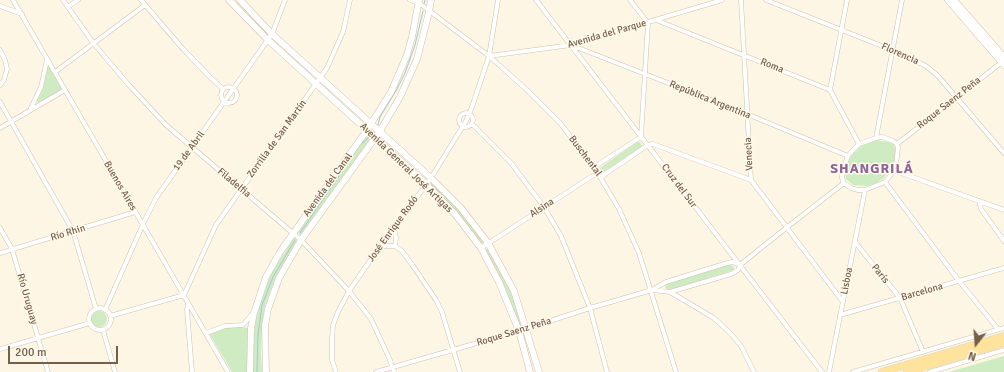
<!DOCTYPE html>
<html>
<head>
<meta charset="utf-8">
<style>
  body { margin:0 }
  #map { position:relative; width:1004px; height:372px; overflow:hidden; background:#fdf6e4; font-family:Signika,sans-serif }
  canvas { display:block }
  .north { position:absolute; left:956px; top:324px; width:40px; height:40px; -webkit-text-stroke:3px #fff9eb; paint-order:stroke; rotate:197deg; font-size:11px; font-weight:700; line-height:16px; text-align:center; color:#765e49 }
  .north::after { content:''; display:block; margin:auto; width:14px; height:18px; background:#765e49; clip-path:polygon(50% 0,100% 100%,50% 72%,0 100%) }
  .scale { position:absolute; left:8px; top:346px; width:110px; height:18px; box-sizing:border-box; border:2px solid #765e49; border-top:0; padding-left:5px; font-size:12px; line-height:14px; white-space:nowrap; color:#765e49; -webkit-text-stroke:3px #fff9eb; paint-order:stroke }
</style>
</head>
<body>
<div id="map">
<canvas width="1004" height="372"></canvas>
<div class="north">N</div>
<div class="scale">200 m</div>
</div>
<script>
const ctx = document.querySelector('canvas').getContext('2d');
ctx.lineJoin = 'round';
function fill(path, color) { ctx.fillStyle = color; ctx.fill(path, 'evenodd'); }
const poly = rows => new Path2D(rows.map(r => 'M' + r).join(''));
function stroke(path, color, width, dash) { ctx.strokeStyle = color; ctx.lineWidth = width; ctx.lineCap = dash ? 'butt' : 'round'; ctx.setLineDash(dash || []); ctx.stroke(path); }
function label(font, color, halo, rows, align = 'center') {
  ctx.font = font + ' Signika,sans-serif'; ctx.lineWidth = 3; ctx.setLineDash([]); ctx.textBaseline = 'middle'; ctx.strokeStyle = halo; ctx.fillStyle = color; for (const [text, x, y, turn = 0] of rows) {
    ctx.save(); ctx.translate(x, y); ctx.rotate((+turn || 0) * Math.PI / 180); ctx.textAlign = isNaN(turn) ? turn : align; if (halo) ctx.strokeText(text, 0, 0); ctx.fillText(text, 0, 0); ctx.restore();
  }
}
const green = poly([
  [48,66,49,66,62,89,38,103,37,101,42,91],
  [368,135,371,138,301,235,298,233],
  [875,140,889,142,894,145,896,152,895,160,891,169,883,179,876,183,867,186,853,185,846,179,845,173,846,166,851,156,862,145],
  [637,142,640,142,642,146,641,147,605,171,602,171,600,169,601,167],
  [432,182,446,195,485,242,481,244,430,185],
  [294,238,297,240,276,277,265,306,262,330,261,355,262,372,253,372,254,334,258,306,270,275],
  [489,248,509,286,523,325,519,327,505,288,485,250],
  [729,264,734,267,734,270,670,290,665,288,667,284],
  '91 319a8 8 0 1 1 16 0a8 8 0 1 1-16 0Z',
  [227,326,248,328,247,372,232,372,209,333],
  [1004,356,1004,372,949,372]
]);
const stream = poly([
  [424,4,425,0],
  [378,125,380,117,397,89,405,73,415,45,423,11],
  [300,233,360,145,369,137],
  [257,372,258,335,262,305,273,277,295,240]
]);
const street = poly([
  [13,0,228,372],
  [63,0,94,44,128,84,166,125,301,240,349,291,371,319,390,360,394,372],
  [141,0,183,49,210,77,223,89],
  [410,0,419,3,489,56,527,90,560,123,594,167,619,209,639,253,676,372],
  [536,0,822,372],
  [741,0,751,180,843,302],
  [766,0,892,50,926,66,938,76,1004,153],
  [0,6,22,14],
  [68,7,78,0],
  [656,20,830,90,859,144],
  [571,45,747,114,848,156],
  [0,50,5,60,7,69,4,80,0,85],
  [489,56,571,45,722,0],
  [55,72,145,5],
  '221 95a8 8 0 1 1 16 0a8 8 0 1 1-16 0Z',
  [830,90,847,0],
  [0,102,73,231,96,309],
  [31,108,41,87,47,60],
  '459 120a7 7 0 1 1 14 0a7 7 0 1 1-14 0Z',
  [472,124,511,163,544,207,561,236,590,308,607,372],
  [0,128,65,90],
  [882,137,893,141,897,144,898,148,896,165,890,176,885,182,865,190,858,190,851,188,844,183,842,178,842,172,848,156,853,150,859,144,876,138,882,137],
  [876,138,902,0],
  [897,144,1002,62],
  [594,167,641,137,648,23,630,0],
  [893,170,1004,210],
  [601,177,648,145,653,144,751,180],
  [885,182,959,281,998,329],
  [979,201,981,209,1004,241],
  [0,228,12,249,48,372],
  [855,242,900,298,923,352],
  [381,245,385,246,395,246,396,238,394,228],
  [395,246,402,251,413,266,436,300,442,312,460,372],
  [481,248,597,173],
  [0,253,135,212],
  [652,290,670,292,731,274,738,270,740,265,786,228,844,183],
  [670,292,714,318,731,334,741,346,754,372],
  [188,303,187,310,192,372],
  '89 319a11 11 0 1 1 22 0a11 11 0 1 1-22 0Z',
  [105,310,144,222,156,198,272,34,285,0],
  [840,315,1004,268],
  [110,316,184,295,216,225,327,68,343,32,350,0],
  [103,330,115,372],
  [206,333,225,326,243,325,253,313],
  [0,349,90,323],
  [336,372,332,360,332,339,333,325,338,312,349,291,381,245,431,178,466,121,472,107,489,56,498,0],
  [376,372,519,331,590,308,652,290,666,282,724,264,732,262,740,265],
  [829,372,865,190],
  [853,372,1004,328],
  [930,372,1004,350]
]);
const secondary = poly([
  [229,0,268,40,426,184,455,214,481,248,499,282,519,331,530,372],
  [240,0,272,34,431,178,461,208,488,243,514,291,539,372],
  [948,0,1004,65],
  [954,0,1004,57],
  [250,372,251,328,254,313,266,277,280,252,367,130,391,92,407,55,412,37,419,0],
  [266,372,265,326,268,309,279,278,301,240,380,131,400,97,417,59,429,12,431,0]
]);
const primary = poly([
  [882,372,1004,336],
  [907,372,1004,343]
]);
const streetNames = [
  ["Avenida del Parque",607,34,-16],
  ["Florencia",900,54,24],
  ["Roma",772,66,22],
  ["República Argentina",710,100,22],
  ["Roque Saenz Peña",949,103,-38],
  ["Zorrilla de San Martín",277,139,-54],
  ["19 de Abril",189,151,-54],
  ["Venecia",749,154,-93],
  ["Buschental",585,156,53],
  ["Avenida General José Artigas",406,168,44],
  ["Filadelfia",234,183,40],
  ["Avenida del Canal",328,185,-54],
  ["Buenos Aires",120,186,60],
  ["Cruz del Sur",679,186,53],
  ["Alsina",542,208,-33],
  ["José Enrique Rodó",393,229,-54],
  ["Río Rhin",68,233,-17],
  ["París",880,274,51],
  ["Lisboa",847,281,-79],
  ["Barcelona",922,292,-16],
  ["Río Uruguay",27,299,74],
  ["Roque Saenz Peña",514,332,-17]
];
const districtNames = [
  ["SHANGRILÁ",872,169]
];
fill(green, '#ceebc2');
stroke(stream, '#9ec9d9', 1);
stroke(street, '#d1c1ad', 5);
stroke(secondary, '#d2bfa7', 7);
stroke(primary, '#ded8d3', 8);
stroke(street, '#fff', 4);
stroke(secondary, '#fff', 6);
stroke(primary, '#fde39b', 7);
label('10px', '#765e49', '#fff9eb', streetNames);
ctx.letterSpacing = '1px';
label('bold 14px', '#8d649a', '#fff9eb', districtNames);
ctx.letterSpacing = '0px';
</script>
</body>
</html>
